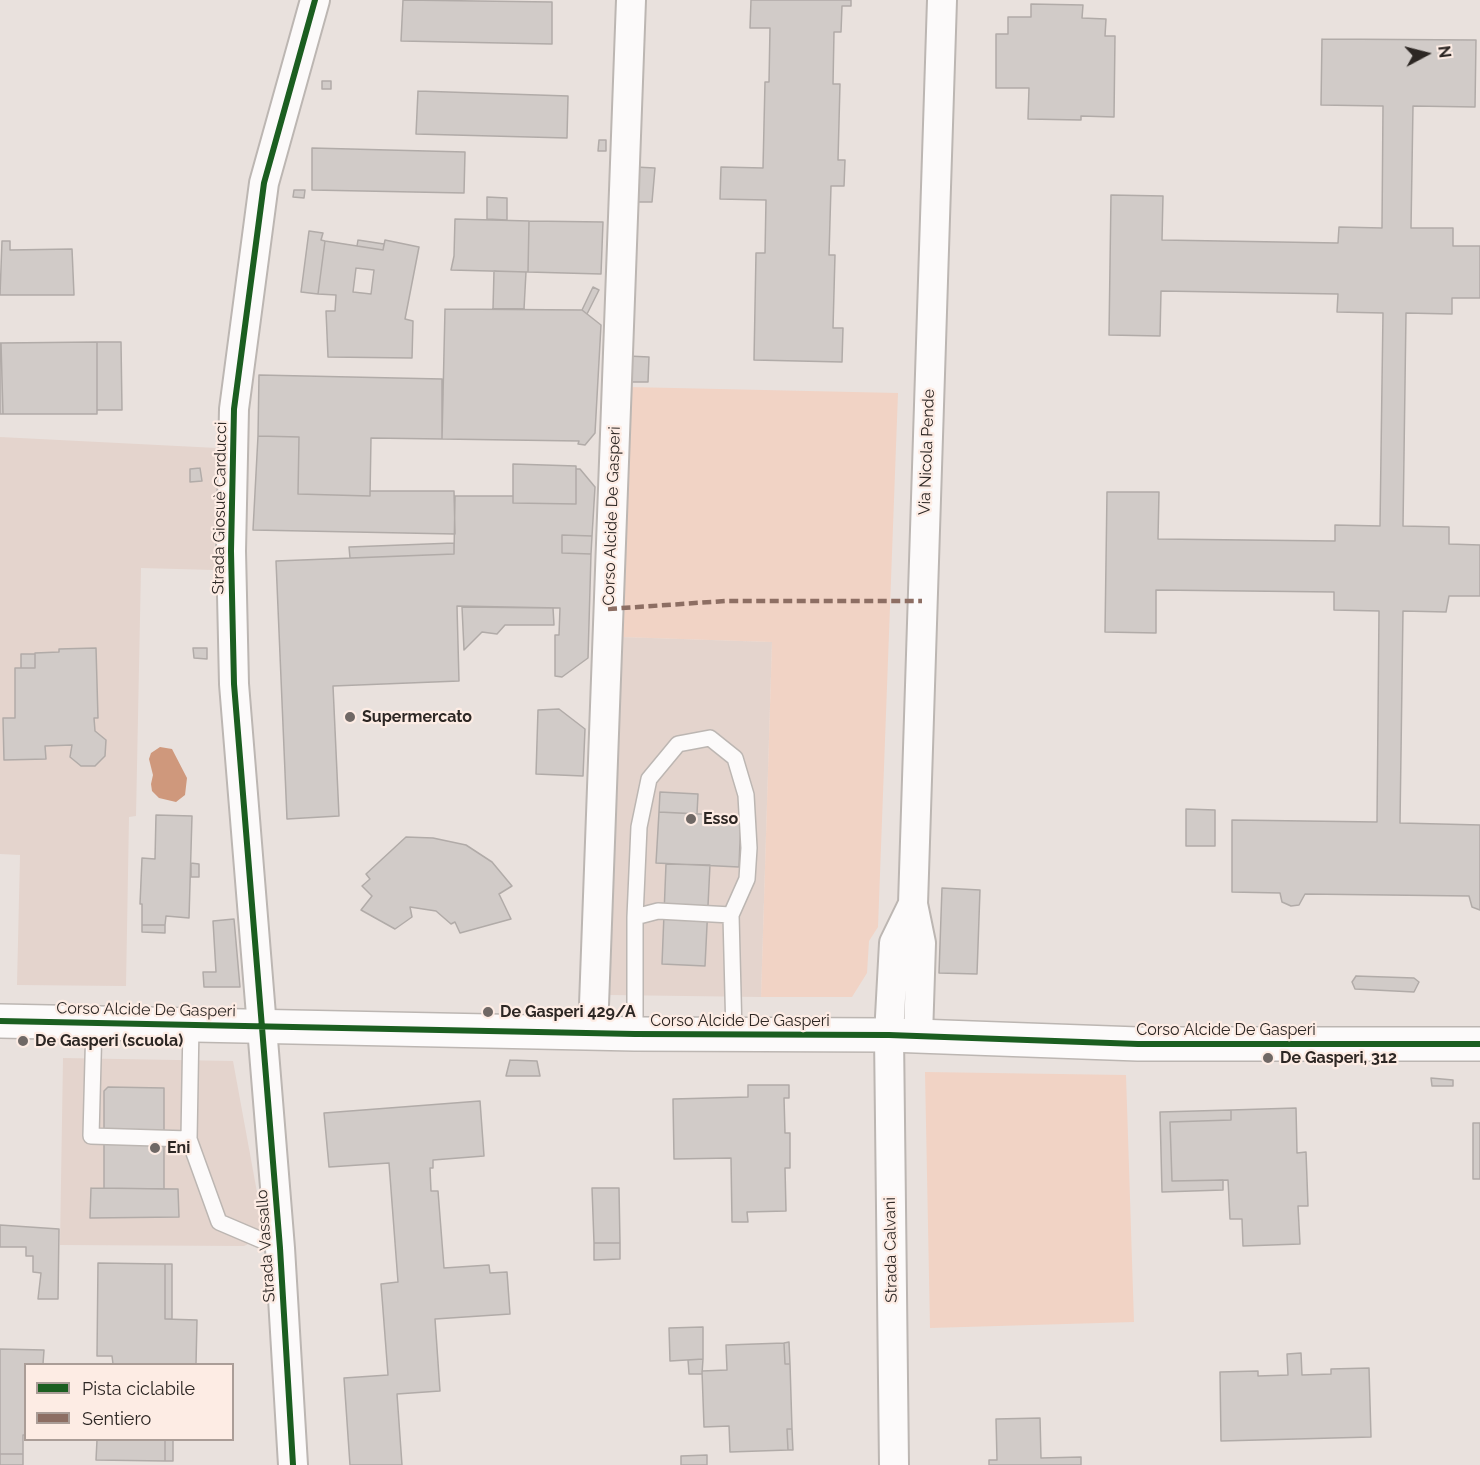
<!DOCTYPE html>
<html>
<head>
<meta charset="utf-8">
<style>
  body { margin:0 }
  #map { position:relative; width:1480px; height:1465px; overflow:hidden; background:#e9e1dd; font-family:Raleway,sans-serif }
  canvas { display:block }
  .legend { position:absolute; left:24px; top:1363px; width:210px; height:78px; box-sizing:border-box; background:#fdece4; border:2px solid #aa9d97; margin:0; padding:8px 10px; list-style:none; font-size:18px; color:#2d2724 }
  .legend li { display:flex; align-items:center; gap:12px; height:30px }
  .legend b { width:30px; border:2px solid #aa9d97 }
  .north { position:absolute; left:1396px; top:24px; width:60px; height:60px; -webkit-text-stroke:4px #fdece4; paint-order:stroke; rotate:83deg; font-size:16px; font-weight:700; line-height:24px; text-align:center; color:#2d2724 }
  .north::after { content:''; display:block; margin:auto; width:21px; height:27px; background:#2d2724; clip-path:polygon(50% 0,100% 100%,50% 72%,0 100%) }
</style>
</head>
<body>
<div id="map">
<canvas width="1480" height="1465"></canvas>
<ul class="legend">
<li><b style="height:8px;background:#1b5e20"></b>Pista ciclabile</li>
<li><b style="height:8px;background:#8d6e63"></b>Sentiero</li>
</ul>
<div class="north">N</div>
</div>
<script>
const ctx = document.querySelector('canvas').getContext('2d');
ctx.lineJoin = 'round';
function fill(path, color) { ctx.fillStyle = color; ctx.fill(path, 'evenodd'); }
const poly = rows => new Path2D(rows.map(r => 'M' + r).join(''));
function stroke(path, color, width, dash) { ctx.strokeStyle = color; ctx.lineWidth = width; ctx.lineCap = dash ? 'butt' : 'round'; ctx.setLineDash(dash || []); ctx.stroke(path); }
function label(font, color, halo, rows, align = 'center') {
  ctx.font = font + ' Raleway,sans-serif'; ctx.lineWidth = 4.5; ctx.setLineDash([]); ctx.textBaseline = 'middle'; ctx.strokeStyle = halo; ctx.fillStyle = color; for (const [text, x, y, turn = 0] of rows) {
    ctx.save(); ctx.translate(x, y); ctx.rotate((+turn || 0) * Math.PI / 180); ctx.textAlign = isNaN(turn) ? turn : align; if (halo) ctx.strokeText(text, 0, 0); ctx.fillText(text, 0, 0); ctx.restore();
  }
}
const built = poly([
  [0,437,217,448,214,570,141,568,136,816,129,817,126,986,17,985,20,855,0,854],
  [621,637,772,642,761,997,610,995],
  [63,1058,233,1061,265,1236,244,1246,60,1245]
]);
const green = poly([
  [629,387,898,393,878,927,869,941,867,973,852,997,761,997,772,642,621,637],
  [925,1072,1126,1075,1134,1322,930,1328]
]);
const water = poly([
  [160,747,172,749,187,778,185,795,176,802,159,798,152,791,151,784,153,775,149,759,151,753]
]);
const building = poly([
  [403,0,552,2,552,44,401,41,403,0],
  [751,0,851,0,851,6,842,6,841,32,834,32,833,84,840,84,838,160,845,160,844,186,831,186,829,255,835,255,833,328,843,328,842,362,754,360,756,253,765,253,766,200,720,199,721,167,763,168,765,82,769,82,770,28,750,28,751,0],
  [1031,4,1083,5,1082,18,1106,19,1105,36,1115,36,1114,117,1081,116,1081,120,1028,119,1029,88,996,88,996,34,1008,34,1008,17,1031,17,1031,4],
  [1322,39,1476,40,1475,107,1413,106,1411,228,1453,228,1453,246,1480,246,1480,298,1452,298,1452,314,1406,313,1403,526,1449,527,1449,544,1480,545,1480,596,1449,596,1446,612,1403,611,1400,823,1480,825,1480,910,1472,907,1469,896,1305,894,1299,905,1291,906,1282,902,1280,893,1232,892,1232,820,1377,822,1379,611,1334,610,1334,592,1156,590,1156,633,1105,632,1107,492,1159,492,1158,539,1335,541,1335,525,1380,526,1383,313,1337,312,1338,294,1161,291,1160,336,1109,335,1111,195,1163,196,1162,240,1338,243,1339,227,1382,228,1383,106,1321,105,1322,39],
  [322,81,331,81,331,89,322,89,322,81],
  [418,91,568,96,567,138,416,134,418,91],
  [599,140,606,140,606,151,598,151,599,140],
  [312,148,465,152,464,193,312,190,312,148],
  [635,167,655,168,652,202,634,202,635,167],
  [294,190,305,190,304,198,293,197,294,190],
  [487,197,507,198,507,220,487,219,487,197],
  [455,219,529,221,528,272,451,270,454,256,455,219],
  [529,221,603,222,601,274,528,272,529,221],
  [309,231,323,233,321,240,325,241,318,294,301,292,309,231],
  [358,240,384,244,383,250,357,246,358,240],
  [385,240,419,247,405,319,413,321,412,358,328,357,326,311,335,311,336,295,318,294,325,241,383,250,385,240],
  [356,268,374,270,371,294,353,292,356,268],
  [2,241,10,241,10,250,72,249,74,295,0,295,2,241],
  [494,271,526,272,524,309,493,309,494,271],
  [593,287,599,290,587,314,582,310,593,287],
  [445,309,582,310,601,325,595,433,585,445,578,444,579,441,442,439,445,309],
  [97,342,121,342,122,410,97,410,97,342],
  [97,342,97,414,3,414,1,343,97,342],
  [0,343,1,343,3,414,0,414,0,343],
  [628,356,649,357,648,382,627,382,628,356],
  [259,375,442,379,442,439,371,438,370,496,298,494,299,437,258,436,259,375],
  [258,436,299,437,298,494,370,496,370,491,454,491,455,534,253,530,258,436],
  [513,464,576,466,576,504,513,503,513,464],
  [200,468,202,481,190,482,190,469,200,468],
  [576,469,580,469,595,487,592,536,562,535,562,553,591,554,588,658,562,677,555,676,555,635,559,635,560,608,457,606,459,681,333,686,339,816,287,819,276,561,454,554,455,496,513,496,513,503,576,504,576,469],
  [562,535,592,536,591,554,562,553,562,535],
  [454,543,454,554,350,558,349,547,454,543],
  [462,607,553,608,554,625,505,625,497,634,482,632,464,650,462,607],
  [96,648,98,718,94,718,95,731,106,740,105,756,95,766,81,766,70,757,72,745,45,746,46,759,4,760,3,718,15,718,15,668,35,668,35,653,59,652,59,649,96,648],
  [193,648,207,648,207,659,194,658,193,648],
  [21,654,35,654,35,668,21,668,21,654],
  [559,709,585,729,583,776,536,774,538,710,559,709],
  [660,792,698,794,697,814,659,812,660,792],
  [1186,809,1215,810,1215,846,1186,846,1186,809],
  [659,812,741,816,739,867,656,863,659,812],
  [156,815,192,816,189,918,166,916,165,925,142,925,142,904,140,904,142,858,155,859,156,815],
  [406,837,433,838,466,845,492,862,512,886,499,894,511,919,460,933,455,922,451,924,436,911,410,907,412,917,395,929,361,910,372,896,362,886,370,879,366,874,406,837],
  [191,863,199,864,199,877,191,877,191,863],
  [666,864,710,865,705,966,662,964,666,864],
  [942,888,980,890,977,974,939,973,942,888],
  [234,919,240,987,204,987,203,972,216,972,213,921,234,919],
  [142,925,165,925,165,933,142,932,142,925],
  [1356,976,1414,978,1419,982,1414,992,1355,989,1352,982,1356,976],
  [510,1060,537,1061,540,1076,506,1076,510,1060],
  [1431,1078,1453,1080,1453,1086,1432,1086,1431,1078],
  [748,1085,789,1085,789,1098,784,1098,785,1133,790,1133,790,1168,785,1168,786,1211,747,1212,748,1222,732,1222,731,1158,674,1159,673,1099,748,1097,748,1085],
  [108,1087,164,1088,164,1189,104,1188,104,1091,108,1087],
  [480,1101,484,1156,433,1160,433,1168,430,1168,431,1191,438,1191,444,1268,489,1265,490,1273,507,1272,510,1314,435,1319,440,1391,397,1394,402,1465,350,1465,344,1378,388,1375,381,1284,398,1282,389,1163,329,1167,324,1113,480,1101],
  [1296,1108,1297,1153,1306,1152,1308,1206,1298,1206,1300,1244,1243,1246,1242,1219,1230,1219,1228,1180,1172,1181,1170,1122,1231,1120,1231,1110,1296,1108],
  [1231,1110,1231,1120,1170,1122,1172,1181,1223,1180,1223,1190,1162,1192,1160,1112,1231,1110],
  [1473,1123,1480,1123,1480,1179,1473,1179,1473,1123],
  [91,1188,178,1189,179,1217,90,1218,91,1188],
  [592,1188,619,1188,620,1243,594,1243,592,1188],
  [0,1225,59,1229,58,1299,38,1299,41,1273,33,1272,33,1256,26,1256,26,1247,0,1247,0,1225],
  [594,1243,620,1243,620,1259,594,1260,594,1243],
  [98,1263,165,1264,165,1319,197,1320,196,1364,113,1364,112,1356,97,1356,98,1263],
  [165,1264,172,1264,172,1319,165,1319,165,1264],
  [703,1327,703,1359,670,1361,669,1328,703,1327],
  [789,1342,790,1364,785,1364,784,1343,789,1342],
  [784,1343,785,1364,790,1364,792,1429,787,1429,788,1450,730,1452,729,1426,704,1427,702,1371,727,1370,726,1345,784,1343],
  [0,1349,44,1350,43,1364,26,1364,26,1435,23,1435,23,1454,0,1454,0,1349],
  [1301,1353,1302,1375,1331,1374,1331,1369,1369,1368,1371,1437,1221,1441,1220,1372,1258,1371,1258,1376,1288,1375,1287,1354,1301,1353],
  [703,1359,702,1374,689,1374,688,1360,703,1359],
  [1040,1418,1041,1458,1081,1457,1081,1465,989,1465,989,1460,997,1460,996,1419,1040,1418],
  [787,1429,792,1429,793,1450,788,1450,787,1429],
  [97,1440,165,1440,165,1461,96,1460,97,1440],
  [165,1440,173,1440,173,1461,165,1461,165,1440],
  [0,1454,23,1454,23,1465,0,1465,0,1454],
  [707,1455,707,1465,681,1465,681,1456,707,1455]
]);
const service = poly([
  [635,917,639,827,649,779,678,744,710,738,735,758,746,795,749,848,747,879,731,915,734,1034],
  [94,1022,91,1136,189,1139,191,1024],
  [635,1034,635,917,658,911,731,915],
  [189,1139,219,1222,280,1248]
]);
const minor = poly([
  [593,1032,631,0],
  [918,1036,921,943,913,904,942,0],
  [293,1465,280,1248,234,684,231,551,234,409,264,183,315,0],
  [894,1465,889,1035,894,943,913,904]
]);
const tertiary = poly([
  [0,1021,635,1034,889,1035,1138,1044,1480,1044]
]);
const quiet = poly([
  [608,609,725,601,922,601]
]);
const cycleway = poly([
  [0,1021,635,1034,889,1035,1138,1044,1480,1044],
  [293,1465,280,1248,234,684,231,551,234,409,264,183,315,0]
]);
const markers = [
  [350,717,6,"#6f6865"],
  [691,819,6,"#6f6865"],
  [488,1012,6,"#6f6865"],
  [23,1041,6,"#6f6865"],
  [1268,1058,6,"#6f6865"],
  [155,1148,6,"#6f6865"]
];
const streetNames = [
  ["Via Nicola Pende",927,452,-88],
  ["Strada Giosuè Carducci",220,508,-89],
  ["Corso Alcide De Gasperi",612,516,-88],
  ["Corso Alcide De Gasperi",146,1010,1],
  ["Corso Alcide De Gasperi",740,1021],
  ["Corso Alcide De Gasperi",1226,1030],
  ["Strada Vassallo",266,1246,-94],
  ["Strada Calvani",891,1250,-91]
];
const poiNames = [
  ["Supermercato",362,717],
  ["Esso",703,819],
  ["De Gasperi 429/A",500,1012],
  ["De Gasperi (scuola)",35,1041],
  ["De Gasperi, 312",1280,1058],
  ["Eni",167,1148]
];
fill(built, '#e4d4cd');
fill(green, '#f1d3c5');
fill(water, '#cf987c');
fill(building, '#d1cbc8');
stroke(building, '#b1aba8', 1.5);
stroke(service, '#bcb6b2', 18);
stroke(minor, '#bcb6b2', 32);
stroke(tertiary, '#bcb6b2', 36);
stroke(service, '#fcfafa', 15);
stroke(minor, '#fcfafa', 28);
stroke(tertiary, '#fcfafa', 33);
stroke(quiet, '#8d6e63', 4.5, [9, 4.5]);
stroke(cycleway, '#1b5e20', 6);
for (const [x, y, r, color] of markers) { const dot = new Path2D(); dot.arc(x, y, r, 0, 2 * Math.PI); ctx.fillStyle = color; ctx.fill(dot); stroke(dot, '#fdece4', 2); }
label('16px', '#2d2724', '#fdece4', streetNames);
label('bold 16px', '#2d2724', '#fdece4', poiNames, 'left');
</script>
</body>
</html>
